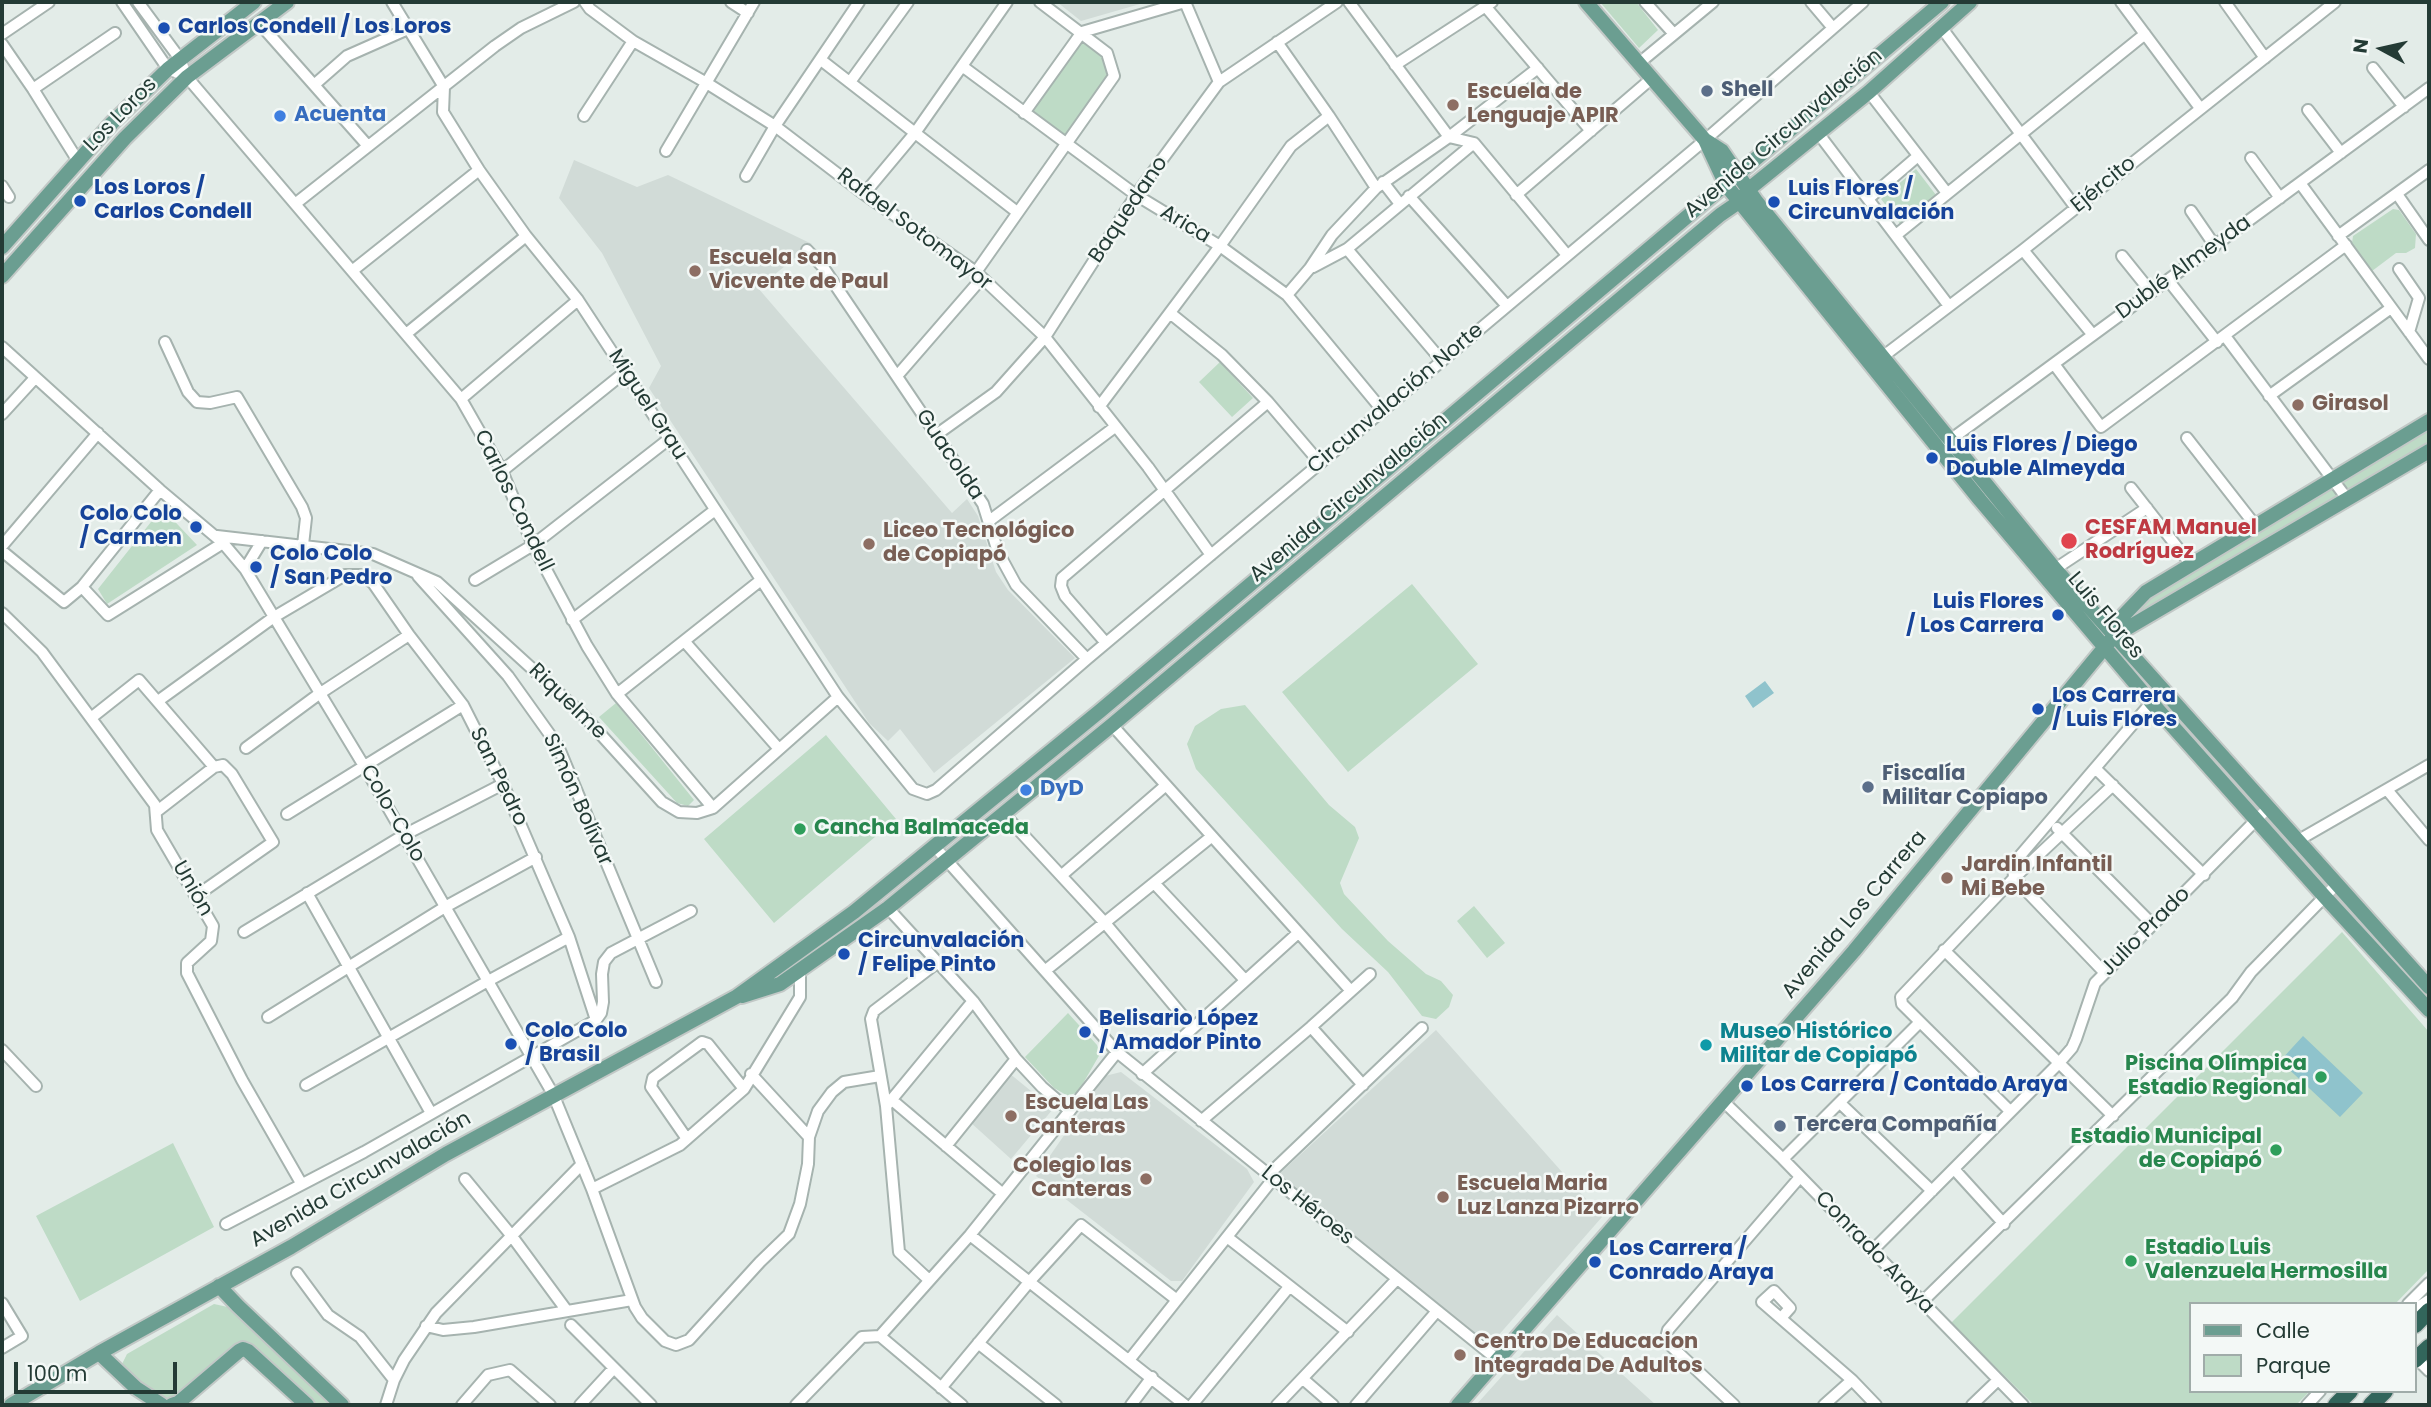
<!DOCTYPE html>
<html>
<head>
<meta charset="utf-8">
<style>
  body { margin:0 }
  #map { position:relative; width:2431px; height:1407px; overflow:hidden; background:#e3ece8; font-family:Poppins,sans-serif }
  canvas { display:block }
  .frame { position:absolute; inset:0; border:4px solid #243b35; pointer-events:none }
  .legend { position:absolute; left:2189px; top:1302px; width:228px; height:91px; box-sizing:border-box; background:#f3f8f6; border:2px solid #a0aca9; margin:0; padding:9px 12px; list-style:none; font-size:21px; color:#243b35 }
  .legend li { display:flex; align-items:center; gap:14px; height:35px }
  .legend b { width:35px; border:2px solid #a0aca9 }
  .north { position:absolute; left:2347px; top:14px; width:70px; height:70px; -webkit-text-stroke:5px #f3f8f6; paint-order:stroke; rotate:278deg; font-size:19px; font-weight:700; line-height:28px; text-align:center; color:#243b35 }
  .north::after { content:''; display:block; margin:auto; width:24px; height:32px; background:#243b35; clip-path:polygon(50% 0,100% 100%,50% 72%,0 100%) }
  .scale { position:absolute; left:14px; top:1362px; width:163px; height:32px; box-sizing:border-box; border:4px solid #243b35; border-top:0; padding-left:9px; font-size:21px; line-height:24px; white-space:nowrap; color:#243b35; -webkit-text-stroke:5px #f3f8f6; paint-order:stroke }
</style>
</head>
<body>
<div id="map">
<canvas width="2431" height="1407"></canvas>
<div class="frame"></div>
<ul class="legend">
<li><b style="height:9px;background:#6b9e91"></b>Calle</li>
<li><b style="height:19px;background:#bedbc6"></b>Parque</li>
</ul>
<div class="north">N</div>
<div class="scale">100 m</div>
</div>
<script>
const ctx = document.querySelector('canvas').getContext('2d');
ctx.lineJoin = 'round';
function fill(path, color) { ctx.fillStyle = color; ctx.fill(path, 'evenodd'); }
const poly = rows => new Path2D(rows.map(r => 'M' + r).join(''));
function stroke(path, color, width, dash) { ctx.strokeStyle = color; ctx.lineWidth = width; ctx.lineCap = dash ? 'butt' : 'round'; ctx.setLineDash(dash || []); ctx.stroke(path); }
function label(font, color, halo, rows, align = 'center') {
  ctx.font = font + ' Poppins,sans-serif'; ctx.lineWidth = 5; ctx.setLineDash([]); ctx.textBaseline = 'middle'; ctx.strokeStyle = halo; ctx.fillStyle = color; for (const [text, x, y, turn = 0] of rows) {
    ctx.save(); ctx.translate(x, y); ctx.rotate((+turn || 0) * Math.PI / 180); ctx.textAlign = isNaN(turn) ? turn : align; if (halo) ctx.strokeText(text, 0, 0); ctx.fillText(text, 0, 0); ctx.restore();
  }
}
const built = poly([
  [1057,2,1147,2,1081,21],
  [574,160,637,187,668,175,812,244,758,288,952,513,967,499,978,516,996,572,1008,590,1075,658,934,773,900,729,888,741,869,723,649,388,661,366,602,253,559,198],
  [1436,1030,1602,1217,1490,1345,1277,1176],
  [1121,1072,1247,1169,1254,1182,1182,1281,1171,1281,1036,1176,1105,1076],
  [1009,1073,1053,1109,1011,1159,970,1122],
  [1557,1315,1656,1405,1476,1405]
]);
const green = poly([
  [1600,2,1636,2,1658,30,1639,48],
  [1081,39,1104,57,1109,74,1067,134,1063,135,1029,110],
  [1916,169,1936,195,1901,225,1881,199],
  [2393,209,2399,210,2416,234,2415,248,2406,253,2396,253,2372,271,2352,243,2353,236],
  [1220,362,1253,398,1232,417,1199,382],
  [2429,424,2429,448,2120,628,2148,595],
  [162,508,197,545,107,604,98,589],
  [1412,584,1478,664,1348,772,1282,692],
  [616,703,694,800,688,806,677,803,668,793,599,717],
  [1245,705,1329,805,1355,827,1359,838,1340,883,1344,894,1388,941,1426,974,1441,981,1453,995,1449,1007,1436,1019,1422,1016,1388,972,1342,929,1196,769,1187,744,1195,726,1221,709],
  [826,735,896,819,774,923,704,839],
  [1474,906,1505,943,1487,958,1457,921],
  [2342,932,2429,1032,2429,1269,2395,1304,2191,1304,2191,1391,2310,1391,2296,1405,2034,1405,1951,1323],
  [1068,1013,1097,1045,1100,1054,1078,1092,1068,1096,1054,1088,1025,1057],
  [173,1143,214,1227,80,1301,36,1216],
  [214,1304,237,1309,338,1405,311,1405,249,1348,176,1400,164,1404,120,1368,127,1354]
]);
const water = poly([
  [1765,681,1774,693,1753,708,1745,696],
  [2303,1036,2363,1093,2340,1117,2280,1061]
]);
const minor = poly([
  [122,2,168,69,187,77],
  [138,2,180,59,187,77,461,399,502,471,533,545,587,646,617,694,713,808],
  [392,2,444,87,443,112,479,170,526,236,578,300,838,697,913,789,927,794,936,790,1087,659,1705,140,1863,2],
  [585,2,590,9,633,41,705,82,775,126,864,194,976,272,1045,337,1148,467,1211,555],
  [731,2,748,13],
  [1185,2,1219,82],
  [1349,2,1449,137,1474,143],
  [1645,2,1674,34],
  [1811,2,1833,28],
  [2121,2,2200,108],
  [2225,2,2265,58],
  [1485,6,1591,131],
  [260,24,368,146],
  [1941,27,2076,208],
  [2,34,49,2],
  [1277,42,1329,116,1376,188],
  [2,44,33,89,78,161],
  [821,60,1017,212],
  [1638,64,1713,2],
  [1395,65,1492,2],
  [962,66,1136,195,1220,246,1287,295,1383,411],
  [2373,68,2404,107],
  [850,82,908,2],
  [314,85,347,56,408,29],
  [33,89,115,33],
  [1869,92,1947,193],
  [2308,110,2341,153],
  [1024,113,1082,32,1185,2],
  [584,116,633,41],
  [1818,133,1949,306],
  [1474,143,1567,255],
  [666,151,754,2],
  [2251,158,2280,198],
  [746,176,775,126,859,2],
  [1383,182,1400,204],
  [2300,183,2429,359],
  [2,186,9,197],
  [864,194,915,133,1007,2],
  [2397,194,2429,240],
  [1516,195,1651,79],
  [1409,196,1507,306],
  [1868,199,1918,156],
  [295,204,495,46,521,28,574,2],
  [2191,211,2215,246],
  [1896,235,2145,34],
  [2338,236,2429,170],
  [1347,249,1442,361],
  [807,250,823,267,983,504,998,552,1016,585,1087,659],
  [2023,250,2093,335],
  [2122,256,2151,292],
  [1313,267,1347,249,1474,143],
  [2399,269,2419,298,2409,332],
  [352,271,479,170],
  [976,272,1114,76,1107,53,1040,2],
  [2168,280,2217,342],
  [1287,295,1310,268,1332,235,1376,188,1449,137,1538,68],
  [1170,313,1222,355,1268,402,1320,463],
  [406,334,526,236],
  [2225,336,2348,500],
  [165,342,188,392,197,402,210,403,237,397,302,507,306,518,303,545],
  [2,347,160,490,223,543,245,569,364,766,553,1094,592,1189,635,1307,642,1318,665,1341,676,1345,689,1340,760,1262,789,1234,800,1204,808,1164,809,1137,818,1111,832,1092,844,1082,880,1076],
  [1877,361,2023,250,2335,2],
  [2054,364,2101,427,2346,245],
  [897,376,982,278],
  [2269,396,2391,308],
  [461,399,578,300],
  [1099,407,1220,246,1291,146,1329,116],
  [2,414,35,378],
  [936,435,996,392,1045,337,1136,195,1219,82,1337,2],
  [2187,438,2255,525],
  [1946,443,2429,88],
  [502,471,625,372],
  [2131,488,2192,566],
  [989,521,1115,427],
  [217,536,373,554,437,582,584,716,662,802,679,812,697,813,713,808,838,697],
  [2,546,98,433],
  [2,551,64,602,82,587,160,490],
  [245,569,262,541],
  [2055,569,2147,508],
  [418,576,508,676,558,746,656,982],
  [475,580,533,545,669,439],
  [82,587,108,615,223,543],
  [2,613,42,652,155,805,157,830,213,926,211,941,187,963,187,973,242,1080,301,1183],
  [572,620,715,510],
  [685,642,779,749],
  [1106,643,1065,596,1061,586,1062,578,1268,402],
  [617,694,761,580],
  [158,701,274,617,345,575,361,575,373,583,409,635,463,705,503,784,569,937,596,1020],
  [91,718,139,680,214,767],
  [1112,725,1351,991],
  [246,748,319,694,409,635],
  [2096,769,2204,875],
  [2388,791,2429,840],
  [156,812,214,767,223,765,232,774,273,842,196,896],
  [1003,813,1105,923,1192,1027],
  [287,814,463,705],
  [2057,828,2153,925],
  [2297,841,2429,765],
  [935,847,1117,1052,1498,1360],
  [1062,875,1165,786],
  [1154,883,1245,980],
  [307,893,431,1113],
  [888,908,973,1001,1016,1059,1042,1087,1070,1111],
  [244,932,404,835,503,784],
  [1944,950,2113,1116],
  [1046,970,1211,837],
  [2104,972,2014,878,2013,864,2156,697],
  [268,1017,445,907,536,857],
  [1311,1027,1363,1085],
  [2,1050,36,1086],
  [751,1074,809,1137],
  [1142,1074,1298,933],
  [306,1085,488,981,569,937],
  [892,1100,1003,1194],
  [1723,1101,1783,1159,2023,1405],
  [1840,1103,1932,1191],
  [888,1104,973,1001],
  [2010,1111,1902,1004,1901,997,2014,878,2113,785],
  [1201,1121,1311,1027,1370,974],
  [687,1139,651,1087,653,1078,702,1042,708,1044,744,1089],
  [946,1146,1016,1059],
  [1783,1159,1920,1022],
  [1954,1169,2004,1224],
  [1268,1175,1422,1028],
  [465,1179,511,1235,567,1311],
  [592,1189,680,1145,744,1089,800,997,800,972],
  [226,1224,364,1152,596,1020,601,1013,603,1002,602,974,604,962,611,953,691,911],
  [970,1235,1185,1405],
  [1227,1237,1348,1332],
  [1872,1251,2059,1063,2072,1048,2076,1039,2095,983,2268,808],
  [297,1273,328,1315,360,1337,394,1380],
  [929,1280,899,1252,886,1106,871,1019,874,1011,938,962],
  [1922,1302,2232,998,2251,972,2336,885],
  [2,1303,22,1336,2,1348],
  [2408,1304,2429,1283],
  [2415,1309,2429,1300],
  [1782,1317,1790,1308,1774,1291,1762,1302,1852,1380,1876,1405],
  [571,1325,651,1405],
  [426,1326,443,1330,474,1327,632,1300],
  [880,1336,962,1405],
  [978,1343,1056,1405],
  [1130,1359,1273,1179],
  [2417,1359,2429,1371],
  [1303,1379,1333,1405],
  [941,1388,1030,1281,1081,1225,1177,1300],
  [386,1405,394,1380,404,1360,436,1313,582,1164],
  [462,1405,488,1375,510,1370,550,1405],
  [580,1405,614,1368],
  [796,1405,862,1337,880,1336,970,1235,1117,1052],
  [1131,1405,1152,1377],
  [1192,1405,1289,1287],
  [1277,1405,1397,1279],
  [1356,1405,1437,1311],
  [1734,1405,1670,1345,1666,1338,1668,1330,1800,1177],
  [1824,1405,1852,1380],
  [1972,1405,1998,1380],
  [2307,1405,2320,1391]
]);
const major = poly([
  [1586,2,1705,140,1722,151,1756,201,2055,569,2429,987],
  [1705,140,1726,185,1980,500,2151,702,2324,896,2429,1010],
  [2,247,112,123,168,69,254,2],
  [2,276,125,138,187,77,287,2],
  [2114,636,2429,451],
  [742,996,780,984,888,908,1112,725,1720,215,1739,202,1749,189,1869,92,1970,2],
  [219,1286,238,1306,342,1405],
  [99,1353,136,1388,162,1405],
  [11,1405,99,1353,291,1247,446,1154,736,997,854,912,1100,711,1942,2],
  [172,1405,178,1403,239,1351,243,1349,248,1351,307,1405],
  [1458,1405,1854,951,2114,636,2121,618,2146,592,2429,421]
]);
const highway = poly([
  [2415,1325,2429,1311],
  [2415,1360,2429,1347],
  [2336,1405,2350,1391],
  [2371,1405,2385,1391]
]);
const markers = [
  [164,28,7,"#1a4fb4"],
  [1707,91,7,"#5c6f8a"],
  [1453,105,7,"#8d6e63"],
  [280,116,7,"#3f7fe0"],
  [80,201,7,"#1a4fb4"],
  [1774,202,7,"#1a4fb4"],
  [695,271,7,"#8d6e63"],
  [2298,405,7,"#8d6e63"],
  [1932,458,7,"#1a4fb4"],
  [196,527,7,"#1a4fb4"],
  [2069,541,9,"#e0444e"],
  [869,544,7,"#8d6e63"],
  [256,567,7,"#1a4fb4"],
  [2058,615,7,"#1a4fb4"],
  [2038,709,7,"#1a4fb4"],
  [1868,787,7,"#5c6f8a"],
  [1026,790,7,"#3f7fe0"],
  [800,829,7,"#2e9e5b"],
  [1947,878,7,"#8d6e63"],
  [844,954,7,"#1a4fb4"],
  [1085,1032,7,"#1a4fb4"],
  [511,1044,7,"#1a4fb4"],
  [1706,1045,7,"#0f9aa8"],
  [2321,1077,7,"#2e9e5b"],
  [1747,1086,7,"#1a4fb4"],
  [1011,1116,7,"#8d6e63"],
  [1780,1126,7,"#5c6f8a"],
  [2276,1150,7,"#2e9e5b"],
  [1146,1179,7,"#8d6e63"],
  [1443,1197,7,"#8d6e63"],
  [2131,1261,7,"#2e9e5b"],
  [1595,1262,7,"#1a4fb4"],
  [1460,1355,7,"#8d6e63"]
];
const transitNames = [
  ["Carlos Condell / Los Loros",178,28],
  ["Los Loros /",94,189],
  ["Carlos Condell",94,213],
  ["Luis Flores /",1788,190],
  ["Circunvalación",1788,214],
  ["Luis Flores / Diego",1946,446],
  ["Double Almeyda",1946,470],
  ["Colo Colo",182,515,"right"],
  ["/ Carmen",182,539,"right"],
  ["Colo Colo",270,555],
  ["/ San Pedro",270,579],
  ["Luis Flores",2044,603,"right"],
  ["/ Los Carrera",2044,627,"right"],
  ["Los Carrera",2052,697],
  ["/ Luis Flores",2052,721],
  ["Circunvalación",858,942],
  ["/ Felipe Pinto",858,966],
  ["Belisario López",1099,1020],
  ["/ Amador Pinto",1099,1044],
  ["Colo Colo",525,1032],
  ["/ Brasil",525,1056],
  ["Los Carrera / Contado Araya",1761,1086],
  ["Los Carrera /",1609,1250],
  ["Conrado Araya",1609,1274]
];
const serviceNames = [
  ["Shell",1721,91],
  ["Fiscalía",1882,775],
  ["Militar Copiapo",1882,799],
  ["Tercera Compañía",1794,1126]
];
const educationNames = [
  ["Escuela de",1467,93],
  ["Lenguaje APIR",1467,117],
  ["Escuela san",709,259],
  ["Vicvente de Paul",709,283],
  ["Girasol",2312,405],
  ["Liceo Tecnológico",883,532],
  ["de Copiapó",883,556],
  ["Jardin Infantil",1961,866],
  ["Mi Bebe",1961,890],
  ["Escuela Las",1025,1104],
  ["Canteras",1025,1128],
  ["Colegio las",1132,1167,"right"],
  ["Canteras",1132,1191,"right"],
  ["Escuela Maria",1457,1185],
  ["Luz Lanza Pizarro",1457,1209],
  ["Centro De Educacion",1474,1343],
  ["Integrada De Adultos",1474,1367]
];
const streetNames = [
  ["Los Loros",121,115,-46],
  ["Avenida Circunvalación",1784,134,-40],
  ["Ejército",2104,185,-39],
  ["Baquedano",1129,210,-56],
  ["Arica",1185,225,31],
  ["Rafael Sotomayor",914,230,37],
  ["Dublé Almeyda",2184,268,-36],
  ["Circunvalación Norte",1396,399,-40],
  ["Miguel Grau",647,405,57],
  ["Guacolda",949,455,56],
  ["Avenida Circunvalación",1349,498,-40],
  ["Carlos Condell",513,501,64],
  ["Luis Flores",2105,616,50],
  ["Riquelme",567,702,44],
  ["San Pedro",498,777,64],
  ["Simón Bolívar",577,800,66],
  ["Colo-Colo",392,814,60],
  ["Unión",192,889,60],
  ["Avenida Los Carrera",1855,915,-50],
  ["Julio Prado",2146,932,-45],
  ["Avenida Circunvalación",361,1180,-30],
  ["Los Héroes",1307,1206,39],
  ["Conrado Araya",1874,1253,46]
];
const shopNames = [
  ["Acuenta",294,116],
  ["DyD",1040,790]
];
const healthNames = [
  ["CESFAM Manuel",2085,529],
  ["Rodríguez",2085,553]
];
const leisureNames = [
  ["Cancha Balmaceda",814,829],
  ["Piscina Olímpica",2307,1065,"right"],
  ["Estadio Regional",2307,1089,"right"],
  ["Estadio Municipal",2262,1138,"right"],
  ["de Copiapó",2262,1162,"right"],
  ["Estadio Luis",2145,1249],
  ["Valenzuela Hermosilla",2145,1273]
];
const cultureNames = [
  ["Museo Histórico",1720,1033],
  ["Militar de Copiapó",1720,1057]
];
fill(built, '#d1dbd7');
fill(green, '#bedbc6');
fill(water, '#8fc3cc');
stroke(minor, '#a6b3af', 14);
stroke(major, '#c2c8c6', 18);
stroke(highway, '#c2c8c6', 19);
stroke(minor, '#fff', 10);
stroke(major, '#6b9e91', 14);
stroke(highway, '#32655b', 16);
for (const [x, y, r, color] of markers) { const dot = new Path2D(); dot.arc(x, y, r, 0, 2 * Math.PI); ctx.fillStyle = color; ctx.fill(dot); stroke(dot, '#f3f8f6', 2.5); }
label('bold 21px', '#164399', '#f3f8f6', transitNames, 'left');
label('bold 21px', '#4e5e75', '#f3f8f6', serviceNames, 'left');
label('bold 21px', '#785e54', '#f3f8f6', educationNames, 'left');
label('21px', '#243b35', '#f3f8f6', streetNames);
label('bold 21px', '#366cbe', '#f3f8f6', shopNames, 'left');
label('bold 21px', '#be3a42', '#f3f8f6', healthNames, 'left');
label('bold 21px', '#27864d', '#f3f8f6', leisureNames, 'left');
label('bold 21px', '#0d838f', '#f3f8f6', cultureNames, 'left');
</script>
</body>
</html>
